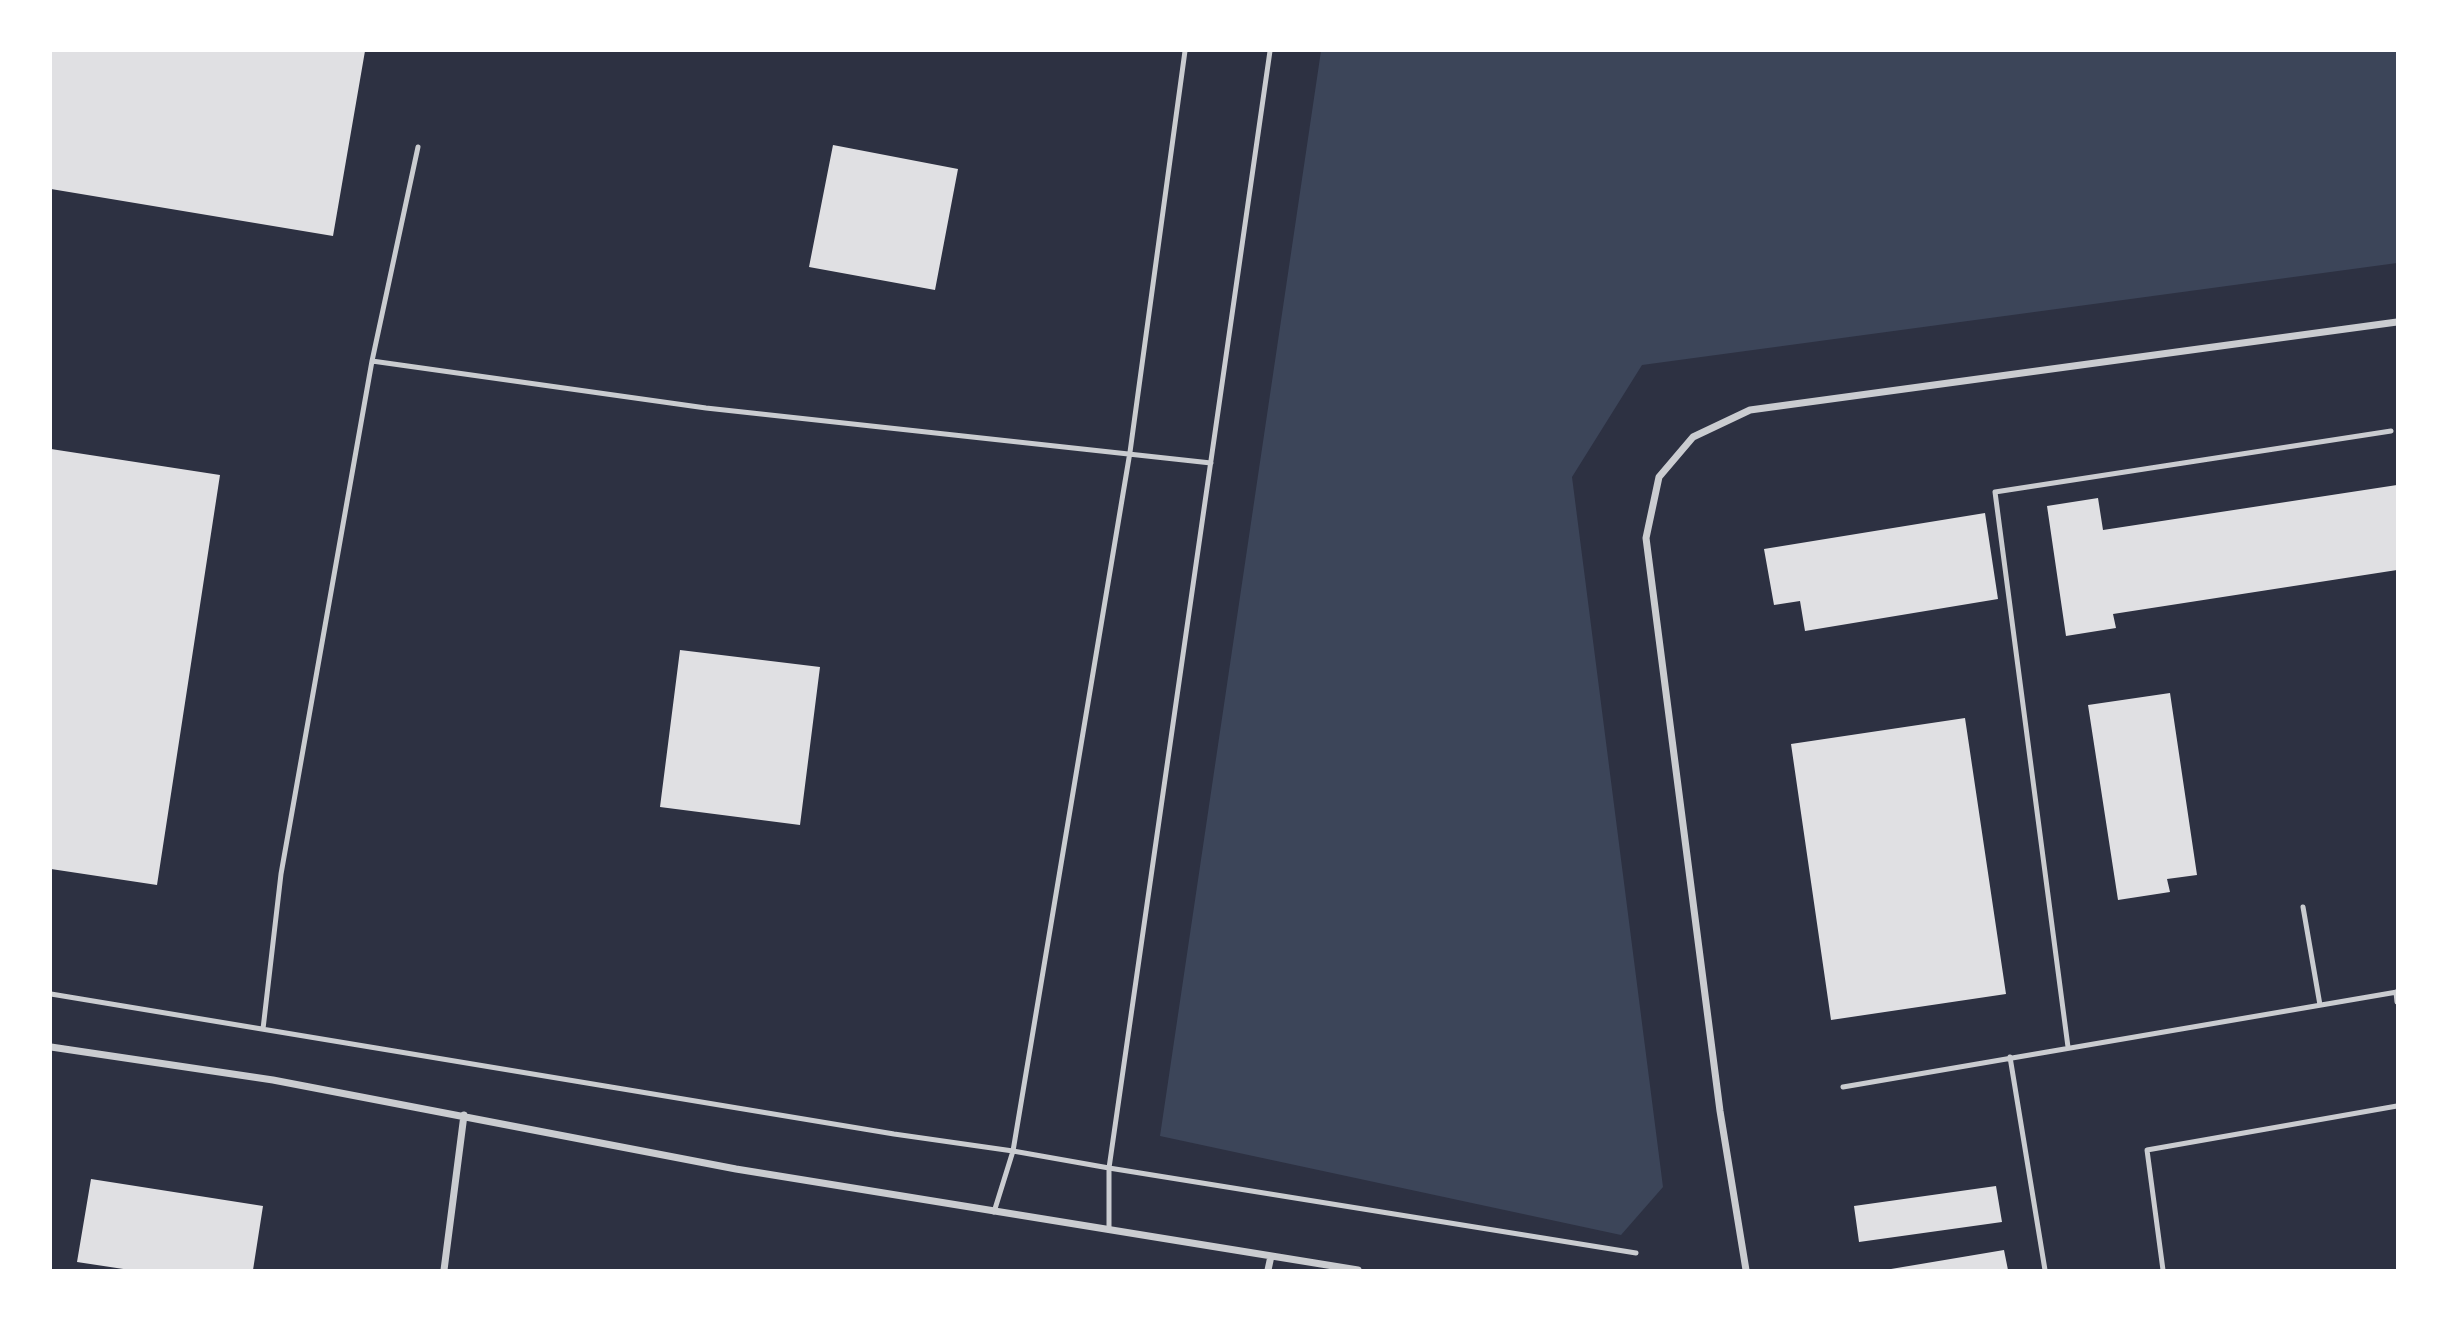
<!DOCTYPE html>
<html>
<head>
<meta charset="utf-8">
<style>
  body { margin:0 }
  #map { position:relative; width:2448px; height:1321px; overflow:hidden; background:#2d3142; font-family:"Nunito Sans",sans-serif }
  canvas { display:block }
  .frame { position:absolute; inset:0; border:52px solid #fff; pointer-events:none }
</style>
</head>
<body>
<div id="map">
<canvas width="2448" height="1321"></canvas>
<div class="frame"></div>
</div>
<script>
const ctx = document.querySelector('canvas').getContext('2d');
ctx.lineJoin = 'round';
function fill(path, color) { ctx.fillStyle = color; ctx.fill(path, 'evenodd'); }
const poly = rows => new Path2D(rows.map(r => 'M' + r).join(''));
function stroke(path, color, width, dash) { ctx.strokeStyle = color; ctx.lineWidth = width; ctx.lineCap = dash ? 'butt' : 'round'; ctx.setLineDash(dash || []); ctx.stroke(path); }
const green = poly([
  [1321,51,2397,51,2397,263,1642,365,1572,477,1663,1187,1621,1235,1160,1136]
]);
const building = poly([
  [51,51,365,51,333,236,51,189],
  [833,145,958,169,935,290,809,267],
  [51,449,220,475,157,885,51,869],
  [2397,485,2397,570,2113,614,2116,628,2066,636,2047,506,2098,498,2103,530],
  [1985,513,1998,599,1805,631,1800,601,1774,605,1764,549],
  [680,650,820,667,800,825,660,807],
  [2170,693,2197,875,2167,879,2170,892,2118,900,2088,705],
  [1965,718,2006,994,1831,1020,1791,744],
  [91,1179,263,1206,253,1270,130,1270,77,1262],
  [1996,1186,2002,1222,1859,1242,1854,1206],
  [2004,1250,2008,1270,1891,1270,1891,1269]
]);
const service = poly([
  [372,361,706,408,1211,463],
  [2303,907,2320,1005],
  [2396,992,2397,1002],
  [51,994,894,1134,1013,1151,1109,1168,1636,1253],
  [263,1029,281,874,372,361,418,147],
  [2068,1047,1995,492,2391,431],
  [2010,1057,2045,1270],
  [1843,1087,2397,992],
  [994,1212,1013,1151,1130,452,1185,51],
  [1109,1230,1109,1168,1270,51],
  [2163,1270,2147,1150,2397,1106]
]);
const minor = poly([
  [51,1047,273,1080,736,1169,1358,1270],
  [444,1270,464,1115],
  [1268,1270,1271,1256],
  [1746,1270,1720,1111,1646,538,1659,477,1693,437,1750,410,2397,322]
]);
fill(green, '#3c4559');
fill(building, '#e0e0e3');
stroke(service, '#caccd0', 5);
stroke(minor, '#caccd0', 7);
</script>
</body>
</html>
